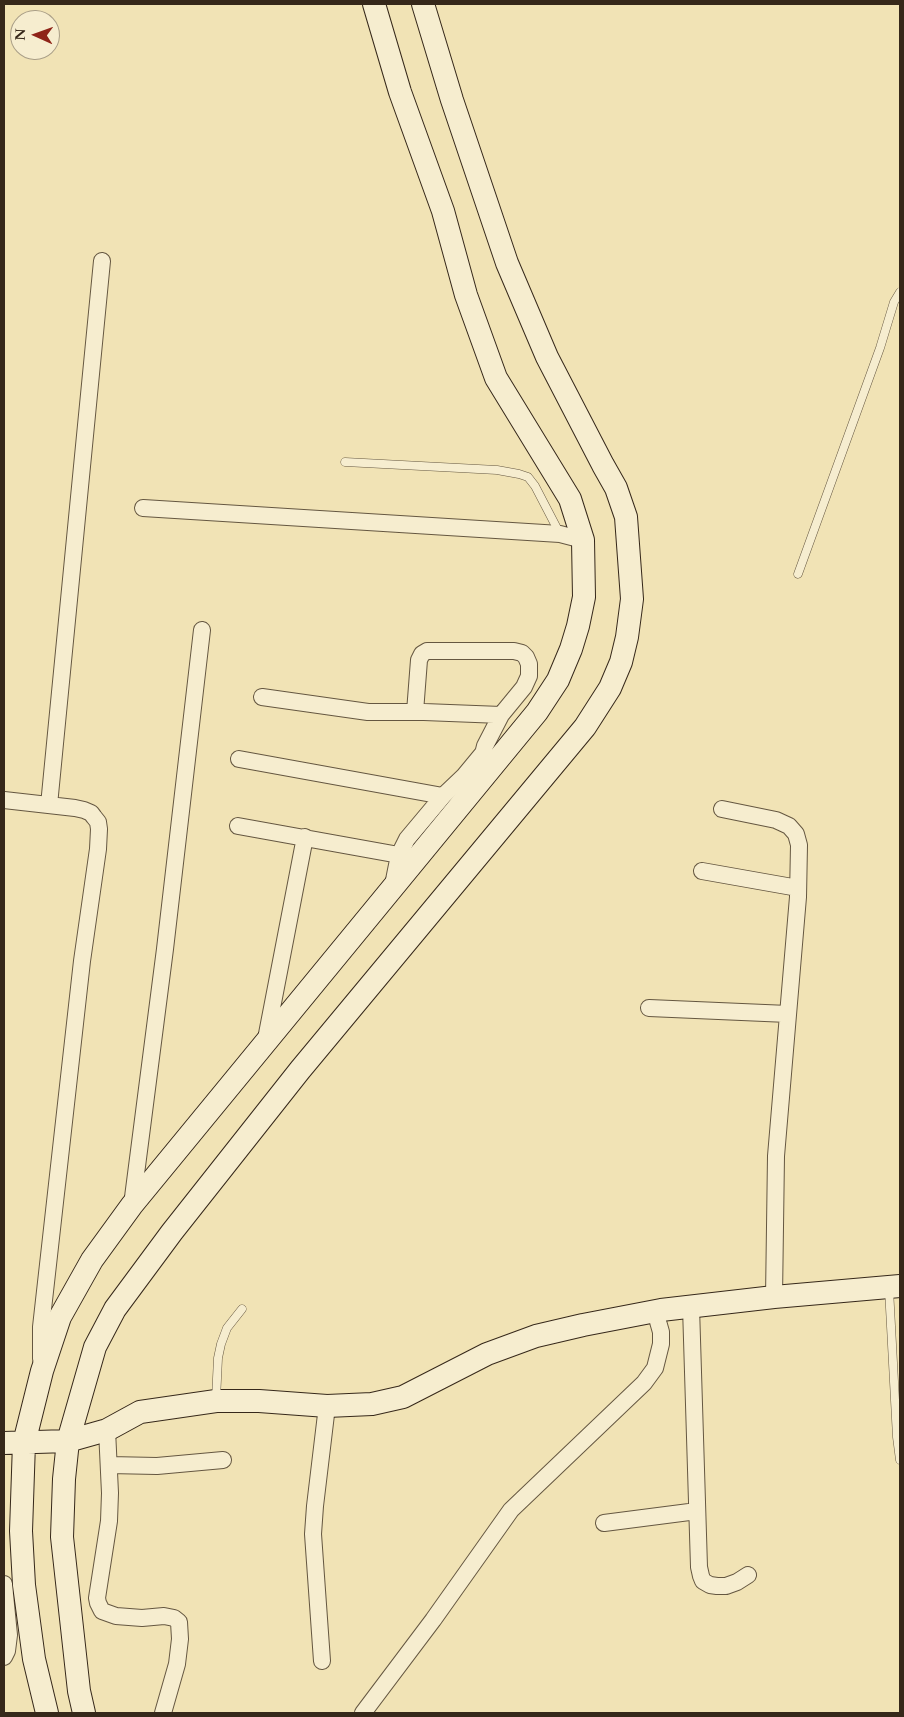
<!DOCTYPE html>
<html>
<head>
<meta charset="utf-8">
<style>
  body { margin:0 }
  #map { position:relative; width:904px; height:1717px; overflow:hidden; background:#f1e3b5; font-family:Cardo,serif }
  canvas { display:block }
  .frame { position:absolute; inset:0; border:5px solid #36281a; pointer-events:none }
  .north { position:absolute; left:10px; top:10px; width:50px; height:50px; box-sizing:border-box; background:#f6edcf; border:1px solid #a99e87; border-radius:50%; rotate:272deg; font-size:14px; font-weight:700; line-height:20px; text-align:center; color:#36281a }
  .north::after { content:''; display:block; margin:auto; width:18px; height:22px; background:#8f2418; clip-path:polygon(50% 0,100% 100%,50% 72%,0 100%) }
</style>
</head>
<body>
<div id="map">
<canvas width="904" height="1717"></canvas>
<div class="frame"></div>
<div class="north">N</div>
</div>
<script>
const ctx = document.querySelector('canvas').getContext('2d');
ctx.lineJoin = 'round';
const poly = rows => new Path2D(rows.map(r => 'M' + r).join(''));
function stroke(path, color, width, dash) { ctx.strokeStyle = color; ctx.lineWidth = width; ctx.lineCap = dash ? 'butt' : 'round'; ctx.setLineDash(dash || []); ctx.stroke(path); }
const lane = poly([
  [345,462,497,470,519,474,528,477,535,486,560,534],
  [798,574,880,348,894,302,900,292],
  [889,1289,897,1437,900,1460],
  [216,1399,218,1358,221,1344,227,1328,242,1309]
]);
const street = poly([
  [143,508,560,534,583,540],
  [262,697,368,712,424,712,501,715],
  [415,712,419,660,422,654,427,651,514,651,522,653,526,657,529,664,529,676,524,687,501,715,485,746,481,762,480,783],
  [239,759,443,796],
  [4,800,75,808,84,810,91,813,94,817,98,822,99,829,98,849,82,961,41,1327,41,1359],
  [49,805,102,261],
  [722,809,776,820,789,826,796,834,799,845,798,897,776,1156,774,1297],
  [238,826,399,855],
  [702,871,798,888],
  [393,885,399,855,407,839,443,796,464,776,483,753],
  [649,1008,788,1014],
  [266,1039,305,837],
  [132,1205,165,949,202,630],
  [691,1307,699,1567,701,1576,703,1581,710,1585,717,1586,726,1586,737,1582,748,1575],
  [107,1430,110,1493,109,1521,97,1598,98,1603,102,1611,116,1616,142,1618,164,1616,174,1618,179,1622,180,1639,177,1664,163,1713],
  [109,1465,157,1466,223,1460],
  [604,1523,697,1511],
  [4,1584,9,1635,7,1651,4,1657],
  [322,1661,313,1534,315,1506,327,1406],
  [363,1713,433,1620,511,1510,644,1383,655,1368,661,1344,661,1332,655,1311]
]);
const secondary = poly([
  [4,1443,68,1441,107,1430,140,1412,216,1401,259,1401,327,1406,372,1404,403,1397,487,1354,536,1336,583,1325,661,1310,774,1297,900,1286],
  [47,1713,34,1659,24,1585,21,1531,24,1443,42,1371,60,1317,92,1260,132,1205,537,712,558,680,571,649,578,626,584,597,583,540,570,499,496,378,466,295,443,211,400,92,374,4],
  [84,1713,79,1691,62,1537,64,1479,68,1441,95,1347,115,1309,172,1232,300,1070,585,727,610,688,621,662,627,637,632,599,626,517,616,488,603,465,547,357,507,263,452,100,423,4]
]);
stroke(lane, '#655741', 9);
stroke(street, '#655741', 18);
stroke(secondary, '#36281a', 24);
stroke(lane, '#f6edcf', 8);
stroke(street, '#f6edcf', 16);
stroke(secondary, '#f6edcf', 22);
</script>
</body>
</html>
